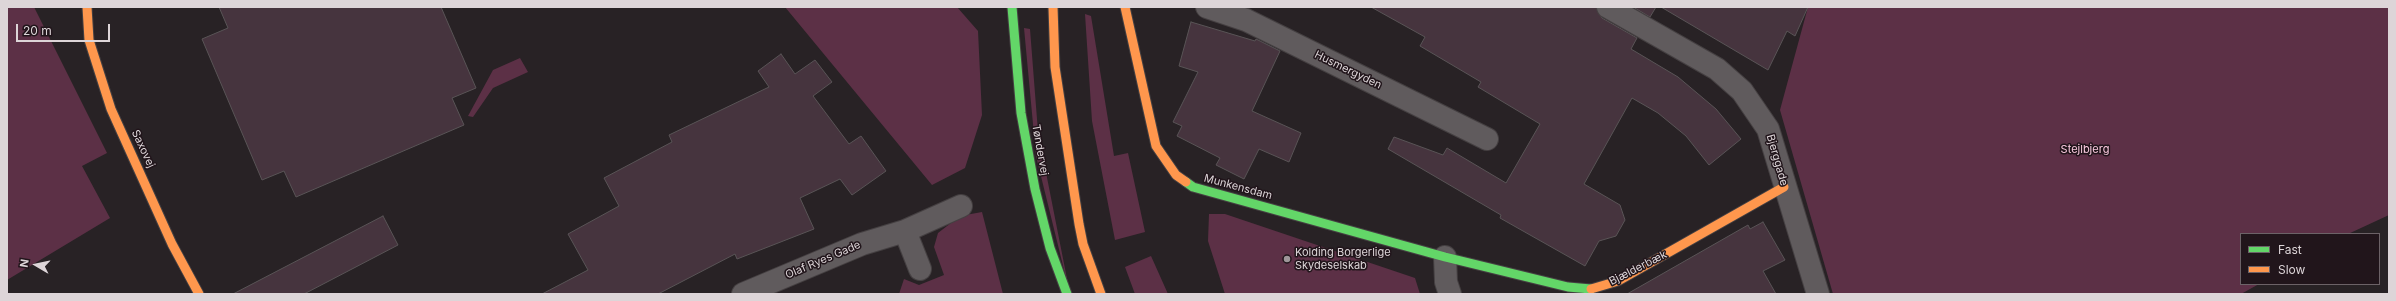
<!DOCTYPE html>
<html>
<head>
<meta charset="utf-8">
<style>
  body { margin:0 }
  #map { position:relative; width:2396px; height:301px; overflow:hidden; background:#282225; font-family:Inter,sans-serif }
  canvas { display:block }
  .frame { position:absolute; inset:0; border:8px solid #ddd5d8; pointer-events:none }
  .legend { position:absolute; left:2240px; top:233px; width:140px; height:52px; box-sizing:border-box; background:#21151b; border:1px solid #6c6267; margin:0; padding:5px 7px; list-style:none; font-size:12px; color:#ddd5d8 }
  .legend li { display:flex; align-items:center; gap:8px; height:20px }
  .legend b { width:20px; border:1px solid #6c6267 }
  .north { position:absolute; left:16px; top:245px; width:40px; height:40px; -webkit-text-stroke:3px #21151b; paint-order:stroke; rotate:279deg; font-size:11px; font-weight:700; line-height:16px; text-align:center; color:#ddd5d8 }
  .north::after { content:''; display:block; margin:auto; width:14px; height:18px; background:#ddd5d8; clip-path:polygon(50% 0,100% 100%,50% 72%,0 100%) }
  .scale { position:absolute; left:16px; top:24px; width:94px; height:18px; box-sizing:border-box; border:2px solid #ddd5d8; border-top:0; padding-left:5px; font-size:12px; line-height:14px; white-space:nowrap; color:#ddd5d8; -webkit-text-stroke:3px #21151b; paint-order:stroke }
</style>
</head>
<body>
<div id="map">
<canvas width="2396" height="301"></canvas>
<div class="frame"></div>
<ul class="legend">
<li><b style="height:5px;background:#63d668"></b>Fast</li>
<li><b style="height:5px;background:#ff974d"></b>Slow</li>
</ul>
<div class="north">N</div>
<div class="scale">20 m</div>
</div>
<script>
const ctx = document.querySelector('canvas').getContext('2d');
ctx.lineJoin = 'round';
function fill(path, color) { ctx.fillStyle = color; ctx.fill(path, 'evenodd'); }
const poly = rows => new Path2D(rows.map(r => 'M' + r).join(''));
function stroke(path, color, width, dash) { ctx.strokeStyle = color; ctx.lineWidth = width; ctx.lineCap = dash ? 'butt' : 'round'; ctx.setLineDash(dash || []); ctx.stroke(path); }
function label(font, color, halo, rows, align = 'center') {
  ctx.font = font + ' Inter,sans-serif'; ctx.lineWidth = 3; ctx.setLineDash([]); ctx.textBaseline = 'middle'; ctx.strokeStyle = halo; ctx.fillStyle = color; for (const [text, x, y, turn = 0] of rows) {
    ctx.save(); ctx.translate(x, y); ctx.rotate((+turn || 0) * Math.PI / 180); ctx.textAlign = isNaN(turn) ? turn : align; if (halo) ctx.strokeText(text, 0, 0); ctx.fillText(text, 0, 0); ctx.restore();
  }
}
const green = poly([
  [7,7,34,7,107,153,82,166,110,218,7,280],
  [785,7,957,7,978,31,982,115,965,168,932,185],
  [1808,7,2389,7,2389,215,2348,234,2241,234,2241,284,2259,284,2241,294,1833,294,1780,110],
  [1085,14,1091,16,1114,156,1128,153,1145,232,1115,240,1092,121],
  [1024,28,1030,29,1038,132,1070,294,1036,156],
  [520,58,528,72,493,88,473,117,468,116,493,70],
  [982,212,1003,294,899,294,904,279,919,285,944,275,934,247,938,233,960,216],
  [1209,214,1225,214,1415,278,1420,294,1225,294,1208,241],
  [1151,256,1168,294,1135,294,1125,267]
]);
const building = poly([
  [219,7,441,7,476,88,452,98,464,125,296,197,284,171,262,180,202,39,228,28,219,7],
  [1371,7,1596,7,1602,18,1637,38,1631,49,1678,77,1716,109,1741,139,1709,165,1686,136,1658,113,1632,98,1584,184,1620,205,1625,220,1616,236,1599,241,1585,266,1500,218,1501,215,1388,149,1394,137,1443,155,1447,148,1506,183,1540,124,1478,87,1481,82,1420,46,1425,37,1371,7],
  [1633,7,1656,7,1650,17,1633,7],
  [1661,7,1808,7,1795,36,1787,31,1768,70,1661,7],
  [1191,22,1255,41,1256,39,1280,51,1252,111,1301,133,1289,162,1259,149,1244,179,1216,165,1220,158,1177,136,1182,126,1173,122,1198,72,1179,66,1191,22],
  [781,54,795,74,815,60,832,82,813,96,849,144,861,136,886,171,852,195,840,179,800,198,814,229,737,259,735,254,658,294,542,294,588,270,568,234,619,206,604,178,672,142,669,135,769,87,758,71,781,54],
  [383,216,398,245,304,294,233,294,383,216],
  [1763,222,1785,260,1763,271,1776,294,1627,294,1748,225,1750,229,1763,222]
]);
const street = poly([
  [1207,7,1246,20,1487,139],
  [1608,7,1717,69,1742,91,1768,129,1818,294],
  [905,231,920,269],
  [1445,257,1446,282,1450,294],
  [743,294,862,244,905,231,961,206]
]);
const fast = poly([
  [1012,7,1021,113,1035,189,1050,248,1067,294],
  [1186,182,1193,187,1445,257,1568,287,1591,289]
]);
const slow = poly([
  [87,7,89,40,111,109,172,244,199,294],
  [1053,7,1055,67,1079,224,1083,244,1101,294],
  [1125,7,1156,146,1176,175,1186,182],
  [1591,289,1618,281,1784,187]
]);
const markers = [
  [1287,259,4,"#9e9699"]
];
const streetNames = [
  ["Husmergyden",1348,70,26],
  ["Saxovej",143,149,65],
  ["Tøndervej",1040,150,80],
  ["Bjerggade",1777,160,74],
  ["Munkensdam",1238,187,15],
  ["Olaf Ryes Gade",823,260,-23],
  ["Bjælderbæk",1638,268,-27]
];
const parkNames = [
  ["Stejlbjerg",2085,150]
];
const poiNames = [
  ["Kolding Borgerlige",1295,253],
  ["Skydeselskab",1295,266]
];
fill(green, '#5c3046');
fill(building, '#46343e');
stroke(building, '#595456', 1);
stroke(street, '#454042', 24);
stroke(fast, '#454042', 11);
stroke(slow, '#454042', 11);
stroke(street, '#605b5d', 22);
stroke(fast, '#63d668', 9);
stroke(slow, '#ff974d', 9);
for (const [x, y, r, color] of markers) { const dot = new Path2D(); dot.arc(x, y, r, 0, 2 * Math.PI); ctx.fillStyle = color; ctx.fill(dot); stroke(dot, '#21151b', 1.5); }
label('11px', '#ddd5d8', '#21151b', streetNames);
label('11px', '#f9c9de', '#21151b', parkNames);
label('11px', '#ddd5d8', '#21151b', poiNames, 'left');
</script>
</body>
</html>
